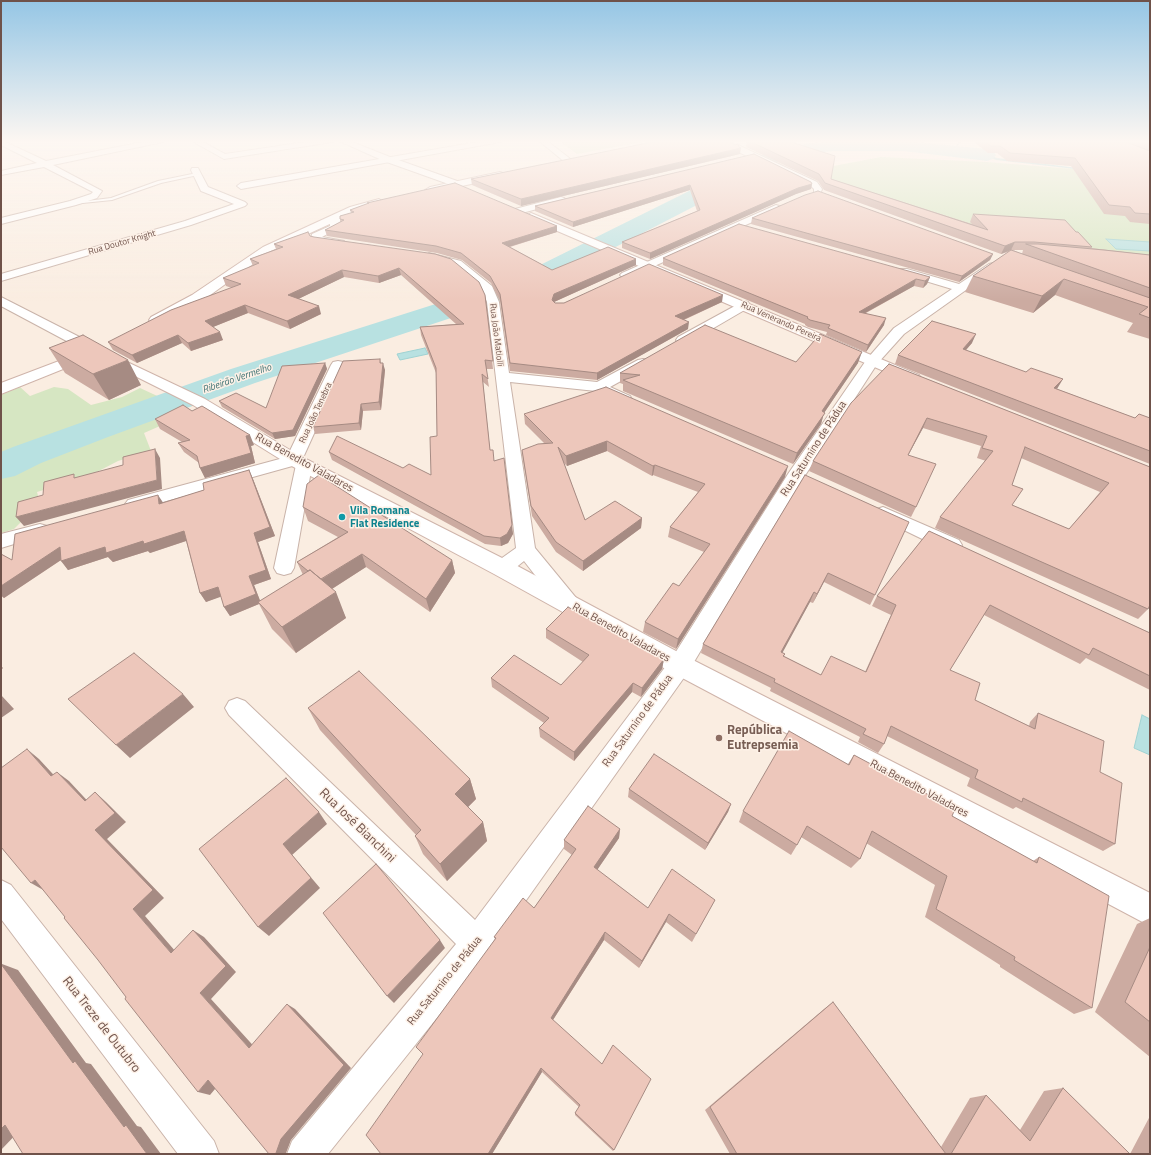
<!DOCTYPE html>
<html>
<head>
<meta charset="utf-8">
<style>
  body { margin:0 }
  #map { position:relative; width:1151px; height:1155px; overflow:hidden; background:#faede1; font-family:"Titillium Web",sans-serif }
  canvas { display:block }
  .frame { position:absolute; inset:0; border:2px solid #6f524a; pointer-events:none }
</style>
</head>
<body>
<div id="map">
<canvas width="1151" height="1155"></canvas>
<div class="frame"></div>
</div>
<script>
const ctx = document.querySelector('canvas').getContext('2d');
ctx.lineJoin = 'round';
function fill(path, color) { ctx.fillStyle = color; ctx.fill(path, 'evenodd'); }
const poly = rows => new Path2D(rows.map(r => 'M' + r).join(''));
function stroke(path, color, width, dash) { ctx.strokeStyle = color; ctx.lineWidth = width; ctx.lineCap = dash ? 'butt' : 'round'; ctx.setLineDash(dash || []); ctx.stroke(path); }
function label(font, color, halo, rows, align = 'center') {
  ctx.font = font + ' "Titillium Web",sans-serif'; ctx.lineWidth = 3; ctx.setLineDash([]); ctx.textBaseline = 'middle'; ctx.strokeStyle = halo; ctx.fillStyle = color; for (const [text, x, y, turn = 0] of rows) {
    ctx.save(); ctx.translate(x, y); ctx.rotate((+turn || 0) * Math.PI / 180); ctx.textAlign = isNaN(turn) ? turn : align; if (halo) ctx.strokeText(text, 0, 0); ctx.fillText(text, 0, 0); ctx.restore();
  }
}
const green = poly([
  [558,140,653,140,577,154],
  [881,157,987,162,1086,170,1150,179,1150,258,1003,248,893,208,812,170],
  [20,387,30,396,54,387,68,389,91,405,122,397,140,388,192,412,144,433,151,451,118,461,89,476,37,492,40,503,14,529,1,533,1,395]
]);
const water = poly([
  [1106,239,1150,242,1150,251,1116,249,1106,239],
  [425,348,428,354,400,360,397,354,425,348],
  [1142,715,1150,719,1150,755,1134,748,1142,715]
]);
const stream = poly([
  [961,140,963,140,952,152,950,152,961,140],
  [986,154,997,158,1086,169,1084,170,996,160,986,156,986,154]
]);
const river = poly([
  [834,141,904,141,987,149,993,151,996,155,993,159,987,161,904,151,834,151,805,154,731,175,719,183,705,198,695,206,540,286,487,306,255,383,108,437,41,463,15,476,1,479,1,452,13,447,231,369,467,294,522,274,679,196,691,190,705,175,717,167,804,144,834,141]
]);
const service = poly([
  [197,173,198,175,161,183,112,200,73,204,71,203,111,198,158,181,197,173]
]);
const minor = poly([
  [1,140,46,161,153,140,167,140,163,142,53,165,102,191,97,198,76,205,1,224,1,218,70,201,91,194,93,192,44,167,1,175,1,171,37,163,1,145,1,140],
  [190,140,199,140,225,154,319,140,336,140,332,142,224,159,190,140],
  [489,140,504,140,500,142,241,189,237,186,241,183,489,140],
  [538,140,546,140,573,161,569,163,566,163,538,140],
  [1103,140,1113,140,1150,154,1150,159,1103,140],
  [732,145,738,145,817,182,822,189,821,192,817,195,814,194,814,189,811,186,732,149,732,145],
  [192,168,198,168,208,187,245,202,247,204,245,206,191,225,1,281,1,274,185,221,234,204,201,191,191,170,192,168],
  [561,197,564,198,566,200,564,202,518,214,513,211,515,209,561,197],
  [776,205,779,206,781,208,779,210,630,277,626,278,622,277,620,275,622,273,776,205],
  [335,215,340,218,340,227,322,237,344,241,345,243,344,245,340,246,312,241,311,239,312,234,330,226,330,218,335,215],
  [429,253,461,261,492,286,499,302,509,373,597,382,638,360,643,359,648,360,650,363,648,366,610,387,630,396,632,399,630,402,625,403,596,391,510,382,535,548,577,599,580,605,577,611,570,613,563,611,524,561,509,573,502,575,495,573,492,568,495,563,516,548,487,302,481,288,453,265,425,258,424,256,429,253],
  [993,263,997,264,999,266,997,268,904,334,877,364,806,474,688,672,488,954,328,1154,287,1154,292,1141,456,944,229,715,225,708,229,701,237,698,245,701,475,920,672,658,788,474,867,359,894,328,952,289,899,273,897,271,899,269,907,269,959,284,989,264,993,263],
  [1,297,101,348,103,351,101,354,91,354,1,306,1,297],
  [744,301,748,302,750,305,748,308,688,343,683,344,678,343,676,340,678,337,744,301],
  [338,361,343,362,345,365,302,460,310,461,312,465,294,568,291,573,284,575,277,573,274,568,296,465,134,510,128,508,125,504,128,500,287,457,331,365,333,362,338,361],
  [883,507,959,540,962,545,959,550,952,552,945,550,877,517,874,513,877,509,883,507],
  [40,524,47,526,49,530,47,534,1,548,1,534,40,524],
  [1,880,11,885,214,1141,219,1154,178,1154,1,919,1,880]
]);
const tertiary = poly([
  [337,140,347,140,390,157,460,182,462,184,460,186,454,186,384,161,337,140]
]);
const secondary = poly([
  [500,172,503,173,505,175,503,177,430,193,425,190,430,187,500,172],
  [379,199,384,202,383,204,358,211,271,251,202,301,161,323,156,324,151,323,149,320,151,317,192,295,263,247,350,207,379,199],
  [531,213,919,375,921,378,919,381,913,383,907,381,527,218,526,216,531,213],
  [88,350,93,351,95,354,93,357,1,394,1,383,88,350],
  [106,352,205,399,300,456,510,562,689,658,1150,893,1150,926,671,672,494,574,288,464,193,405,101,359,99,356,101,353,106,352]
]);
const wall = poly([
  [662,140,785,140,831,179,972,224,970,222,973,214,1076,232,1092,247,1091,248,1150,255,1150,339,1127,332,1133,323,1055,295,1033,313,965,292,973,276,1008,252,1001,254,824,190,818,181,746,147,747,140,748,140,734,142,733,143,740,154,521,206,472,185,471,179],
  [1013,250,1023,250,1022,254],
  [971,140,1107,140,1106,141,1123,142,1117,140,1150,140,1150,224,1130,222,1125,216,1104,214,1071,166,1007,161,997,153,988,153],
  [754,154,812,184,811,189,796,194,650,259,622,248,622,242,697,211,690,190,573,227,535,211,535,206],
  [367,203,557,226,557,232,510,247,552,270,636,259,636,265,554,302,555,303,722,302,684,320,688,329,597,380,510,371,500,301,491,283,462,260,437,253,327,236,325,230,341,222,340,219,351,213,350,210,367,204],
  [752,218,993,254,990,260,959,282,751,224],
  [310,236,485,295,493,369,486,369,489,387,483,382,490,450,494,461,513,534,508,543,501,546,485,544,332,460,329,452,431,475,437,436,436,373,421,335,420,327,456,324,401,275,379,283,344,277,298,299,321,314,290,329,248,313,213,327,223,340,191,351,182,343,137,363,113,350,108,342,232,288,226,286,223,278,253,266,250,259,276,249,274,244],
  [663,258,930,277,927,284,923,288,914,286,866,313,884,325,866,352,826,335,827,332,808,327,805,325,805,324,663,265],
  [972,343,966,350,1057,389,1135,418,1150,418,1150,464,895,364,898,355],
  [49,348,141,385,109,400,65,373],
  [380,359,381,363,385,370,381,410,363,411,361,430,315,434,313,427],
  [796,362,858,363,824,413,821,424,793,464,623,391,623,384,620,383,620,373],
  [325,363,327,369,295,436,275,439,222,407,219,401,266,408],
  [889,364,1150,467,1148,609,1138,619,935,528,940,517,986,461,977,458,981,446,923,428,908,455,916,507,911,517,809,471,813,461],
  [1021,458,1100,492,1069,529,1012,505,1012,485],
  [524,414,785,477,676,649,643,632,645,622,679,586,704,552,668,537,670,527,698,492,653,475,652,476,607,451,567,466,564,463,585,520,642,518,641,528,583,571,556,552,532,516,523,460,522,450,544,443,525,424],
  [155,419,254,445,251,446,255,463,205,478,200,468,199,463,184,452,178,443,182,442,160,429],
  [249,470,253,479,275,536,258,542,271,579,254,585,260,601,303,575,297,562,338,537,308,521,303,507,452,560,455,573,430,612,366,567,332,589,346,618,296,653,272,629,259,604,230,616,224,607,221,596,206,602,200,593,186,541,150,553,148,551,113,562,108,557,68,570,61,560,4,598,1,596,1,554,12,560,163,503,204,490],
  [805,475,875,595,870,605,824,582,813,603,810,602,782,652,785,654,784,656,821,675,865,672,891,615,872,606,877,596,929,531,1150,633,1150,690,1086,658,1080,664,984,615,950,670,975,700,1029,726,1030,722,1038,713,1100,772,1115,844,1103,851,1016,807,1013,809,967,786,970,778,887,736,884,744,878,753,858,742,860,737,770,691,771,688,701,653,703,644],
  [546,629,664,659,662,669,641,697,632,692,574,761,540,737,539,728,544,723,492,687,491,678,561,685,583,662,546,638],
  [308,708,470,779,476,799,468,807,483,822,487,841,447,881,423,854,415,836,416,835,320,730],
  [854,755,952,816,1033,861,1039,857,1092,1008,1074,1014,1000,967,1000,965,925,917,935,885,866,843,860,859,851,868,801,837,797,845,791,855,739,822,743,811,848,764],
  [629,789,731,804,728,812,705,850,628,797],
  [620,829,619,838,597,870,648,908,715,900,692,942,666,922,639,968,604,940,553,1020,614,1150,613,1151,575,1115,575,1113,579,1107,542,1072,492,1154,381,1154,423,1054,495,939,494,937,534,908,572,855,564,849,564,840],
  [1150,918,1150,1057,1095,1012,1137,924],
  [833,1002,941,1147,970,1098,986,1095,1020,1130,1044,1091,1063,1088,1130,1154,1150,1116,1150,1154,730,1154,705,1110,824,1009]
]);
const shadedWall = poly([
  [732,140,751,140,734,142,730,147,730,142],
  [741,148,740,154,521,206,521,199],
  [812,184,811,189,796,194,650,259,650,253,798,188],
  [690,185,690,190,573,227,573,222],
  [557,226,557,232,502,249,502,243],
  [1015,242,1011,250,1001,254,1005,246],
  [993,254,990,260,959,282,962,276],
  [636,259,636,265,554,302,552,307,552,300,554,294],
  [399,268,401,275,379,283,378,276],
  [342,270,344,277,290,303,288,295],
  [930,277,927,284,923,288,925,281],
  [916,279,914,286,856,318,859,312],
  [1064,279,1055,295,1033,313,1042,296],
  [723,295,722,302,674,324,675,316],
  [245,305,248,313,208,329,205,321],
  [319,306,321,314,290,329,287,321],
  [886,318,884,325,866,352,868,345],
  [689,322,688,329,597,380,597,373],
  [220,332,223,340,191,351,188,343],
  [976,334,972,343,958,359,963,349],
  [178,335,182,343,137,363,132,355],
  [862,352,858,363,824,413,821,424,793,464,797,453,822,411],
  [128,360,141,385,109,400,93,374],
  [325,363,327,369,295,436,275,439,272,433],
  [383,363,385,370,381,410,379,402],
  [1063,379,1057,389,1054,388],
  [361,404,363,411,361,430,359,423],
  [927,418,923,428,903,465,908,455],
  [250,435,254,445,251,446,255,463,205,478,200,468,246,436],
  [607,441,607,451,567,466,566,456],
  [155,449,160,458,162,489,24,526,16,517,157,480],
  [655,465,653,475,652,476,653,466],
  [788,466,785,477,676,649,678,639],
  [249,470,253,479,275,536,258,542,271,579,254,585,261,603,258,602,259,604,230,616,224,607,249,576,254,533],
  [158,495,164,504,159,504],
  [642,518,641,528,583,571,583,561],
  [512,525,513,534,508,543,501,546,500,538],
  [184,531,189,540,150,553,148,551,113,562,108,557,68,570,61,561,105,547,143,541],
  [60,547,67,556,4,598,1,595,1,586],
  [362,554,366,567,324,594,319,581],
  [452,560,455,573,430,612,426,599],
  [828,573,824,582,813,603,817,594],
  [218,587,223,596,206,602,200,593],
  [336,592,346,618,296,653,282,627],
  [814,592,810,602,778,661,781,652],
  [664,659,662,669,641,697,642,688],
  [1,666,3,668,1,670],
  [633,683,632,692,574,761,574,752],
  [183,694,194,707,130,758,116,745],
  [1,695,14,709,1,718],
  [27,749,39,759,63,785,51,776],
  [57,772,69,781,96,810,85,801],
  [470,779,476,799,461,814,455,794],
  [95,792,106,802,126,822,107,839,164,898,145,916,182,959,171,953,133,909,95,830],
  [731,804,728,812,705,850,708,843],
  [319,812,327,824,292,855,320,888,269,936,258,927,283,844],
  [483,822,487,841,447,881,440,864],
  [620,829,619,838,593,876,594,867],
  [35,880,45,891,31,883],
  [669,914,666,922,639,968,642,961],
  [193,930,204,937,236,972,211,999,259,1052,249,1048,200,993],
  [605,932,604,940,551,1023,551,1018],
  [440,940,445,948,394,1003,387,996],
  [1,963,2,964,18,970,86,1063,91,1064,137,1126,141,1127,161,1154,147,1154,124,1127,1,973],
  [287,1004,295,1009,351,1068,291,1140,286,1153,286,1154,278,1154,276,1153],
  [541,1068,542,1072,492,1154,488,1154],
  [208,1080,220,1083,210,1095,198,1092],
  [5,1125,23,1127,1,1150,1,1129]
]);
const building = poly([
  [662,140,732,140,730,142,735,145,738,144,739,147,741,148,521,199,471,179,662,140],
  [747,140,785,140,835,156,831,179,988,230,973,214,1065,220,1076,232,1078,232,1092,247,1034,242,1015,242,1005,246,825,183,819,174,747,140],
  [983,140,1069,140,1126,142,1150,151,1150,214,1135,213,1130,207,1109,205,1075,158,1010,153,1000,146,991,146,983,140],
  [1140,140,1150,140,1150,143,1140,140],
  [754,154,811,182,812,184,798,188,650,253,622,242,700,210,690,185,573,222,535,206,754,154],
  [455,183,557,226,502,243,552,270,608,247,636,259,554,294,552,300,555,303,564,303,649,264,723,295,675,316,689,322,597,373,510,363,500,294,490,276,461,253,436,246,325,230,344,220,340,219,340,216,354,212,350,210,369,203,367,203,455,183],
  [818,191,993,254,962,276,752,218,805,195,818,191],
  [739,224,930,277,925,281,916,279,859,312,886,318,868,345,828,328,830,325,810,320,807,318,808,317,663,258,739,224],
  [308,232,310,236,314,237,435,254,451,259,479,282,485,295,493,361,485,360,488,379,482,374,490,450,493,450,494,461,504,458,512,525,507,534,500,538,484,536,329,452,337,436,403,468,409,464,431,475,430,437,437,436,436,368,420,327,464,324,399,268,378,276,342,270,288,295,319,306,287,321,245,305,205,321,220,332,188,343,178,335,132,355,108,342,171,310,241,284,223,278,259,263,250,259,283,247,274,244,308,232],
  [1026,244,1038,244,1104,250,1150,255,1150,288,1026,244],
  [1011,250,1150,298,1150,318,1139,314,1148,307,1064,279,1042,296,973,276,1011,250],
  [932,321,976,334,963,349,1026,372,1031,368,1063,379,1054,388,1135,418,1139,414,1150,418,1150,451,898,355,932,321],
  [705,325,796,362,820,334,862,352,822,411,825,413,797,453,623,380,640,375,620,373,705,325],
  [83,335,128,360,93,374,49,348,83,335],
  [380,359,380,363,383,363,379,402,361,404,359,423,313,427,343,361,380,359],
  [325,363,293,430,272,433,219,401,236,393,266,408,282,366,325,363],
  [889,364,1150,467,1150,605,1148,609,940,517,993,451,982,448,987,436,927,418,908,455,936,464,916,507,813,461,851,403,889,364],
  [1025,447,1109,483,1069,529,1012,505,1023,489,1012,485,1025,447],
  [606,387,788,466,678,639,645,622,673,583,679,586,710,544,670,527,705,484,655,465,653,466,607,441,566,456,558,447,585,520,615,501,642,518,583,561,556,542,531,506,522,450,538,444,553,443,524,414,606,387],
  [183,405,192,411,202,406,250,435,246,436,251,453,200,468,197,456,178,443,190,440,155,419,183,405],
  [155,449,157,480,16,517,18,502,43,495,44,482,74,474,74,478,123,465,123,457,155,449],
  [249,470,270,527,254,533,266,570,249,576,256,594,224,607,218,587,200,593,184,531,144,544,143,541,106,553,105,547,61,561,60,547,1,586,1,554,12,560,15,534,158,495,159,504,204,490,203,483,249,470],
  [319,475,452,560,426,599,362,554,321,579,310,570,308,571,297,562,348,532,303,507,307,484,319,475],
  [805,475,909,522,875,595,828,573,817,594,814,592,781,652,785,654,783,656,821,675,831,656,866,672,896,605,877,596,929,531,1150,633,1150,676,1093,648,1089,655,990,605,950,670,980,683,975,700,1035,729,1038,713,1104,741,1100,772,1122,783,1115,844,1023,798,1022,802,975,778,978,770,891,726,884,744,863,734,866,729,774,682,775,679,703,644,805,475],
  [310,570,336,592,282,627,258,602,310,570],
  [568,607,664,659,642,688,633,683,574,752,539,728,549,718,491,678,514,655,561,685,589,655,546,629,568,607],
  [134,653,183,694,116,745,68,699,134,653],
  [359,671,470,779,455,794,483,822,440,864,415,836,421,830,308,708,359,671],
  [1,697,3,700,1,701,1,697],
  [789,731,849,765,854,755,955,809,952,816,1037,863,1039,857,1109,896,1092,1008,1014,960,1015,957,936,909,947,876,872,831,860,859,807,826,797,845,743,811,789,731],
  [27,749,51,776,57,772,85,801,95,792,115,813,95,830,153,890,133,909,171,953,193,930,226,966,200,993,249,1048,287,1004,344,1065,281,1139,276,1153,278,1154,269,1154,208,1080,198,1092,125,999,126,997,98,960,64,918,65,917,35,880,31,883,1,847,1,768,27,749],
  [654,754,731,804,708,843,629,789,654,754],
  [286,778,319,812,283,844,311,878,258,927,199,849,286,778],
  [588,806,620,829,594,867,648,908,672,869,715,900,696,934,669,914,642,961,605,932,551,1018,602,1064,613,1045,651,1079,614,1150,575,1113,580,1105,541,1068,488,1154,381,1154,366,1135,423,1054,416,1047,496,938,494,937,523,898,534,908,576,849,564,840,588,806],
  [376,864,440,940,387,996,323,913,376,864],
  [1150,947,1150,1022,1125,1002,1150,947],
  [1,964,73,1063,75,1061,124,1127,126,1125,147,1154,23,1154,5,1125,1,1129,1,964],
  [833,1002,946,1154,737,1154,710,1107,833,1002],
  [1063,1088,1130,1154,951,1154,986,1095,1030,1141,1063,1088]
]);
const markers = [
  [342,517,4,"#0f9aa8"],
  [719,738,4,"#8d6e63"]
];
const farStreetnames = [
  ["Rua Doutor Knight",122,243,-16],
  ["Rua Venerando Pereira",781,322,24],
  ["Rua João Matiolli",496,335,83],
  ["Rua João Tenebra",316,413,-65]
];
const farWaternames = [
  ["Ribeirão Vermelho",237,379,-19]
];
const streetNames = [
  ["Rua Saturnino de Pádua",814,449,-57],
  ["Rua Benedito Valadares",304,463,29],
  ["Rua Benedito Valadares",621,633,29],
  ["Rua Saturnino de Pádua",638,721,-54],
  ["Rua Benedito Valadares",919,789,28],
  ["Rua Saturnino de Pádua",445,981,-51]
];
const cultureNames = [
  ["Vila Romana",350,511],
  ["Flat Residence",350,524]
];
const nearEducationnames = [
  ["República",727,731],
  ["Eutrepsemia",727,746]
];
const nearStreetnames = [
  ["Rua José Bianchini",357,826,44],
  ["Rua Treze de Outubro",101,1025,52]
];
fill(green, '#d6e6c2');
fill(water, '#b8e1e1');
stroke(water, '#9fd2d2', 1);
fill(stream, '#9fd2d2');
fill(river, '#b8e1e1');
stroke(service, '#c9b3a9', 2);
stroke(minor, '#c9b3a9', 2);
stroke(tertiary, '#c9b3a9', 2);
stroke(secondary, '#cfb4aa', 2);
fill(service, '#fff');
fill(minor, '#fff');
fill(tertiary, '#fff');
fill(secondary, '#fff');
fill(wall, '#ccaba1');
fill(shadedWall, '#a68b83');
fill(building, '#edc7bb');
stroke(building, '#a68b83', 1);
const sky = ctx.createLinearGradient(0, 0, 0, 301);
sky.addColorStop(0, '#95c6e5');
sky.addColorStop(0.47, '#fdf7f2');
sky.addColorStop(1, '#fdf7f200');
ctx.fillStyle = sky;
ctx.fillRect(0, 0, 1151, 301);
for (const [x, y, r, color] of markers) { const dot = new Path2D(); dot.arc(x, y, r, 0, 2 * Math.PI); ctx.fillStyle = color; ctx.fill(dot); stroke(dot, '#fdf1e7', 1.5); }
label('9px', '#6f524a', '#fdf1e7', farStreetnames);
label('italic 10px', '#407374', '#fdf1e7', farWaternames);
label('11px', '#6f524a', '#fdf1e7', streetNames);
label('bold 11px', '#0d838f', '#fdf1e7', cultureNames, 'left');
label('bold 13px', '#785e54', '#fdf1e7', nearEducationnames, 'left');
label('13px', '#6f524a', '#fdf1e7', nearStreetnames);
</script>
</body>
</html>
